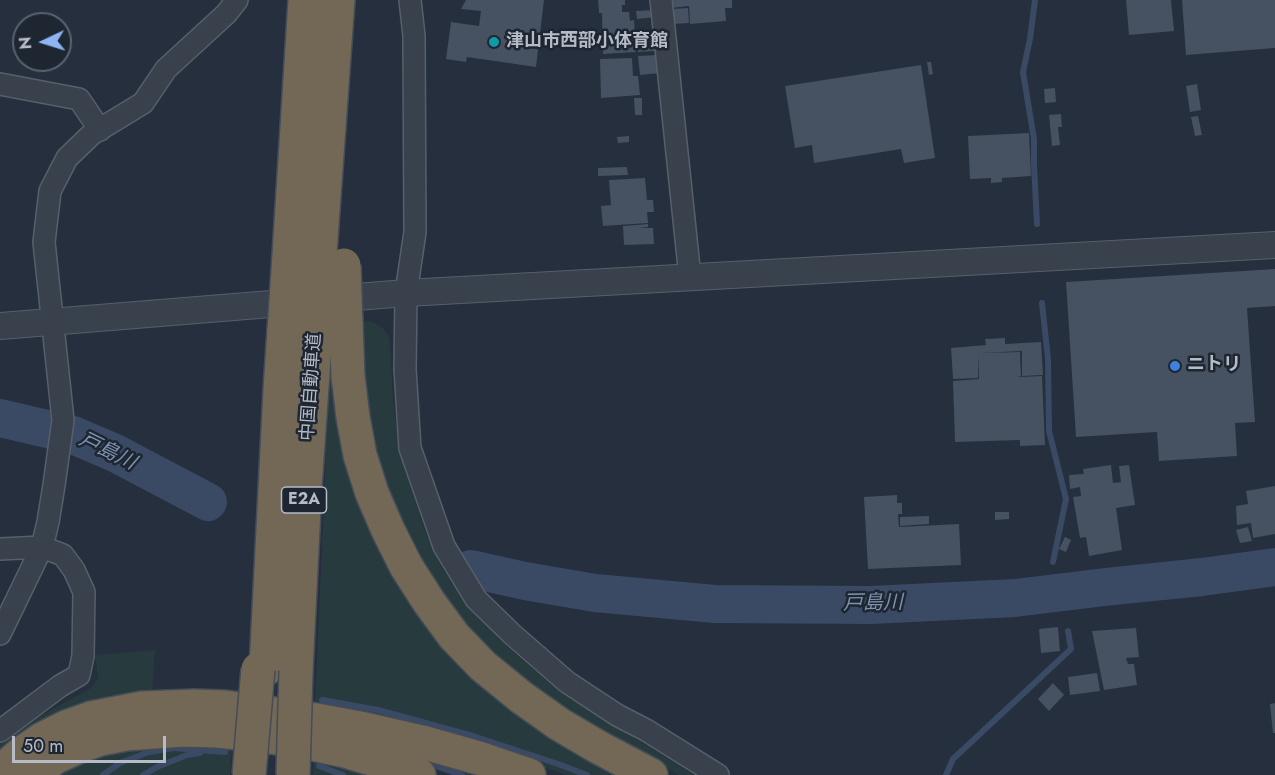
<!DOCTYPE html>
<html>
<head>
<meta charset="utf-8">
<style>
  body { margin:0 }
  #map { position:relative; width:1275px; height:775px; overflow:hidden; background:#252f3d; font-family:Jost,sans-serif }
  canvas { display:block }
  .north { position:absolute; left:12px; top:12px; width:60px; height:60px; box-sizing:border-box; background:#1e2632; border:2px solid #5a626e; border-radius:50%; rotate:266deg; font-size:16px; font-weight:700; line-height:24px; text-align:center; color:#b5bcc8 }
  .north::after { content:''; display:block; margin:auto; width:21px; height:27px; background:#8eb4f4; clip-path:polygon(50% 0,100% 100%,50% 72%,0 100%) }
  .scale { position:absolute; left:12px; top:736px; width:154px; height:27px; box-sizing:border-box; border:3px solid #b5bcc8; border-top:0; padding-left:8px; font-size:18px; line-height:21px; white-space:nowrap; color:#b5bcc8; -webkit-text-stroke:4px #1e2632; paint-order:stroke }
</style>
</head>
<body>
<div id="map">
<canvas width="1275" height="775"></canvas>
<div class="north">N</div>
<div class="scale">50 m</div>
</div>
<script>
const ctx = document.querySelector('canvas').getContext('2d');
ctx.lineJoin = 'round';
function fill(path, color) { ctx.fillStyle = color; ctx.fill(path, 'evenodd'); }
const poly = rows => new Path2D(rows.map(r => 'M' + r).join(''));
function stroke(path, color, width, dash) { ctx.strokeStyle = color; ctx.lineWidth = width; ctx.lineCap = dash ? 'butt' : 'round'; ctx.setLineDash(dash || []); ctx.stroke(path); }
function label(font, color, halo, rows, align = 'center') {
  ctx.font = font + ' Jost,"Noto Sans JP",sans-serif'; ctx.lineWidth = 5; ctx.setLineDash([]); ctx.textBaseline = 'middle'; ctx.strokeStyle = halo; ctx.fillStyle = color; for (const [text, x, y, turn = 0] of rows) {
    ctx.save(); ctx.translate(x, y); ctx.rotate((+turn || 0) * Math.PI / 180); ctx.textAlign = isNaN(turn) ? turn : align; if (halo) ctx.strokeText(text, 0, 0); ctx.fillText(text, 0, 0); ctx.restore();
  }
}
const green = poly([
  [367,321,375,323,383,328,388,335,390,343,393,399,397,431,405,467,424,529,442,568,456,589,480,617,507,647,552,685,575,701,694,775,679,775,577,719,520,678,470,632,411,548,372,450,359,322],
  [333,350,388,559,624,775,567,775,467,742,315,708,329,383],
  [155,650,152,693,0,755,0,743,39,717,91,688,98,678,95,655],
  [231,745,230,775,53,775,90,755,125,747],
  [379,748,491,775,451,775],
  [314,757,379,775,313,775]
]);
const stream = poly([
  [1035,0,1030,39,1023,72,1034,139,1034,165,1037,224],
  [1042,303,1048,359,1049,431,1066,499,1053,562],
  [322,700,378,710,473,736,558,764,587,775],
  [425,762,462,775],
  [319,766,343,775],
  [103,775,120,763,149,752,173,748,225,752],
  [143,775,157,767,187,755,200,753],
  [946,775,953,759,1071,649,1068,631]
]);
const river = poly([
  [0,418,73,435,115,453,208,502],
  [471,569,525,581,595,593,715,604,871,605,1015,598,1105,587,1202,577,1275,567]
]);
const building = poly([
  [466,0,544,0,536,67,467,57,466,62,446,59,451,22,479,26,481,11,461,9],
  [598,0,625,0,625,5,622,5,622,12,629,12,630,21,634,20,636,52,603,54,602,13,599,13],
  [670,0,732,0,732,8,725,8,726,21,690,24,689,6,671,8],
  [1126,0,1171,0,1174,31,1129,35],
  [1182,0,1275,0,1275,48,1186,55],
  [688,8,689,23,673,24,672,9],
  [655,10,656,17,637,19,636,11],
  [655,35,656,51,638,52,638,36],
  [658,55,660,73,640,75,638,56],
  [632,58,633,76,638,76,640,95,601,98,600,59],
  [927,62,931,62,933,74,929,75],
  [921,65,935,158,904,163,901,149,814,163,812,145,795,148,785,86],
  [1197,84,1201,110,1190,112,1186,86],
  [1055,88,1056,102,1045,103,1044,89],
  [634,98,642,98,642,115,635,115],
  [1061,114,1062,127,1058,127,1060,145,1052,146,1049,115],
  [1198,116,1202,135,1195,136,1191,117],
  [1029,133,1031,176,1002,178,1002,182,991,183,991,178,970,179,968,136],
  [629,136,629,142,618,143,617,137],
  [627,167,628,175,598,176,598,168],
  [645,178,647,200,653,200,654,212,647,212,648,223,603,226,601,206,611,205,609,180],
  [648,224,648,227,638,228,653,228,654,244,624,245,623,226],
  [1275,269,1275,306,1247,308,1255,422,1235,423,1237,456,1159,461,1157,432,1076,437,1066,282],
  [1005,338,1005,344,1041,342,1043,375,1022,376,1022,351,981,353,1020,352,1021,376,1017,377,1042,376,1045,445,1020,446,1020,440,955,442,953,381,979,379,978,353,978,378,953,379,951,348,986,345,985,339],
  [1111,465,1113,483,1121,482,1119,466,1129,465,1135,505,1116,508,1122,550,1089,556,1086,537,1080,538,1073,497,1081,496,1080,487,1070,489,1069,475,1084,474,1083,469],
  [1275,486,1275,534,1253,538,1251,523,1237,525,1236,506,1248,504,1246,491],
  [897,495,897,503,902,503,902,514,898,514,899,527,959,524,961,565,868,569,864,497],
  [995,512,1009,512,1009,519,995,520],
  [929,516,929,524,900,526,900,517],
  [1248,527,1252,541,1240,543,1236,530],
  [1065,537,1071,540,1066,552,1059,549],
  [1058,627,1060,651,1041,653,1039,629],
  [1136,628,1139,657,1126,658,1128,664,1134,664,1137,685,1104,690,1092,631],
  [1097,673,1100,691,1070,695,1068,677],
  [1053,683,1064,695,1049,711,1038,699],
  [1275,703,1275,733,1273,733,1270,704]
]);
const minor = poly([
  [410,0,414,36,415,232,406,293,405,369,410,448,444,546,476,599,513,635,567,682,617,715,646,730,718,775],
  [661,0,690,277],
  [0,84,79,99,100,130],
  [0,549,42,547,63,555,74,570,84,592,83,656,79,675,60,686,0,731],
  [0,634,42,547,48,522,54,485,63,420,44,242,50,191,67,158,92,134,143,103,166,69,226,14,237,0]
]);
const tertiary = poly([
  [0,326,406,293,1275,245]
]);
const motorway = poly([
  [319,267,338,0],
  [288,271,305,0],
  [346,323,348,376,353,417,360,455,372,493,388,530,406,566,429,602,454,636,483,666,521,697,559,724,598,747,651,775],
  [266,669,280,390,284,330],
  [296,671,305,488,316,329],
  [36,771,56,757,78,747,101,739,126,734,183,730,217,731,258,735,308,743,345,751,385,763,419,775],
  [0,772,22,753,42,739,66,727,91,718,142,708,194,706,225,707,270,713,317,720,365,729,422,742,482,759,529,775]
]);
const motorwayBridge = poly([
  [344,265,346,323],
  [316,329,319,267],
  [284,330,288,271],
  [249,775,258,669],
  [293,775,296,671]
]);
const markers = [
  [494,42,6,"#0f9aa8"],
  [1175,366,6,"#3f7fe0"]
];
const shields = [
  [304,500,45]
];
const shieldNames = [
  ["E2A",304,500]
];
const poiNames = [
  ["津山市西部小体育館",506,42],
  ["ニトリ",1187,366]
];
const streetNames = [
  ["中国自動車道",312,387,-86]
];
const waterNames = [
  ["戸島川",107,452,26],
  ["戸島川",873,604,-1]
];
fill(green, '#273b3e');
stroke(stream, '#3a4a64', 6);
stroke(river, '#3a4a64', 38);
fill(building, '#465161');
stroke(minor, '#575f6b', 24);
stroke(tertiary, '#575f6b', 28);
stroke(motorway, '#444c58', 36);
stroke(minor, '#39414d', 21);
stroke(tertiary, '#39414d', 26);
stroke(motorway, '#736856', 33);
stroke(motorwayBridge, '#444c58', 36, []);
stroke(motorwayBridge, '#736856', 33);
for (const [x, y, r, color] of markers) { const dot = new Path2D(); dot.arc(x, y, r, 0, 2 * Math.PI); ctx.fillStyle = color; ctx.fill(dot); stroke(dot, '#1e2632', 2); }
for (const [x, y, w] of shields) { const box = new Path2D(); box.roundRect(x - w / 2, y - 13, w, 26, 4.5); ctx.fillStyle = '#1e2632'; ctx.fill(box); stroke(box, '#b5bcc8', 1.5); }
label('bold 16px', '#b5bcc8', null, shieldNames);
label('bold 18px', '#b5bcc8', '#1e2632', poiNames, 'left');
label('18px', '#b5bcc8', '#1e2632', streetNames);
label('italic 20px', '#7d92af', '#1e2632', waterNames);
</script>
</body>
</html>
